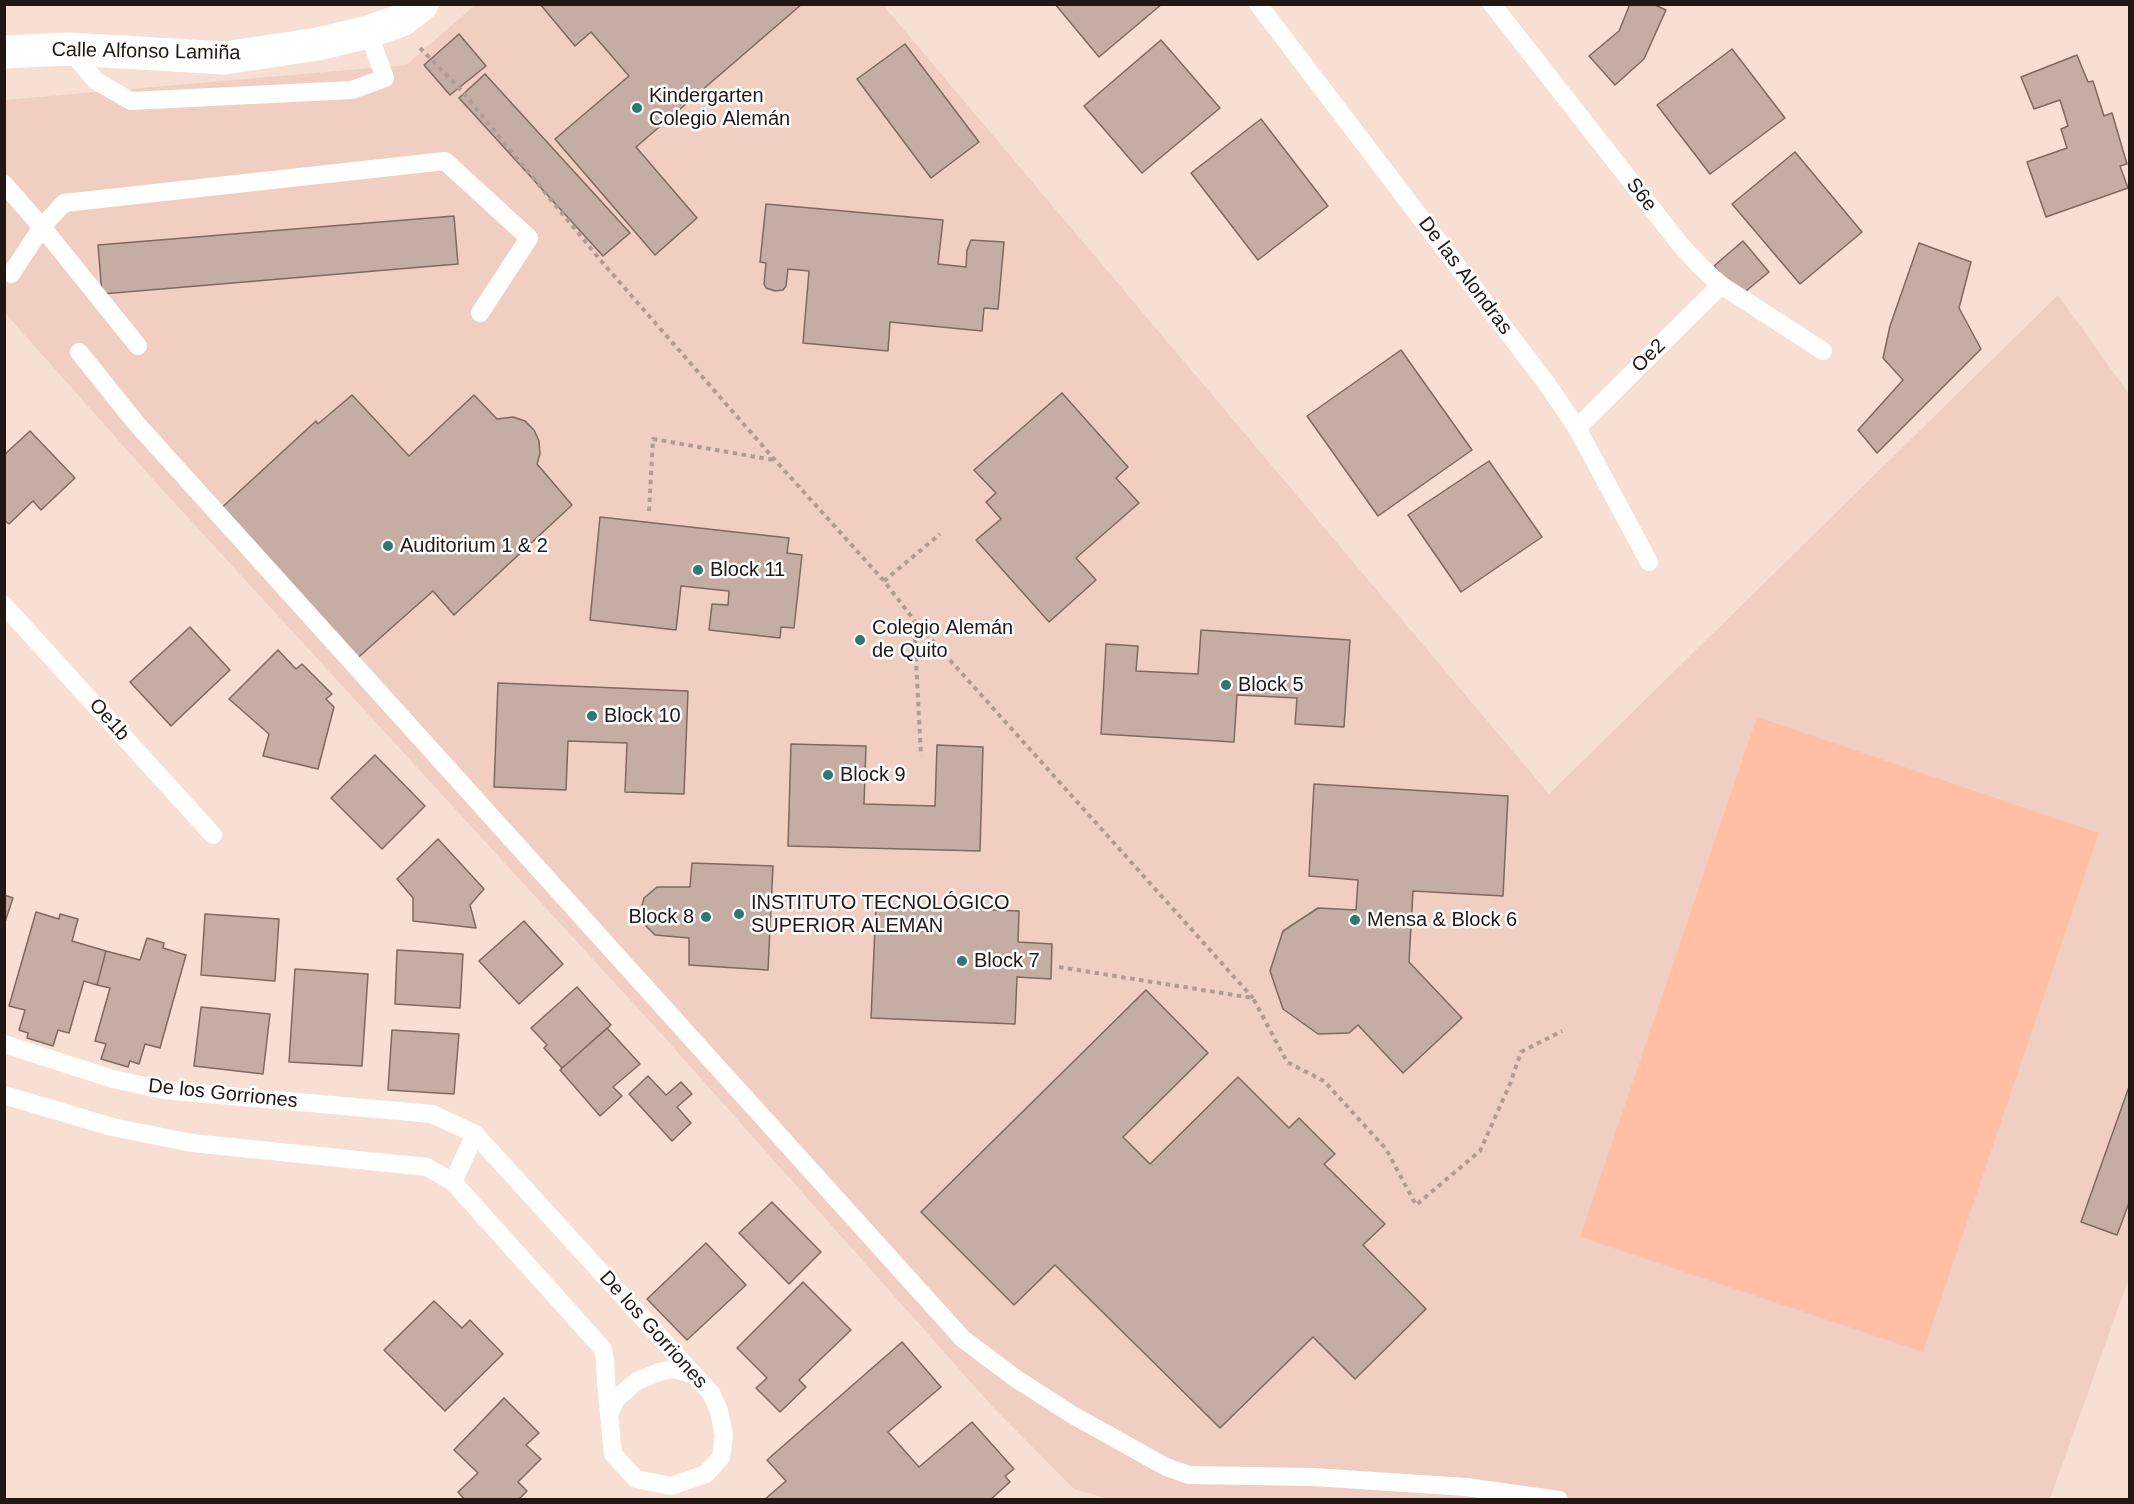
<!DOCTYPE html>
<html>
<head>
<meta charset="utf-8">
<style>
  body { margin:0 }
  #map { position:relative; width:2134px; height:1504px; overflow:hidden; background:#f8dfd4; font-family:Helvetica,sans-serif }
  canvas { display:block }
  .frame { position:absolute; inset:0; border:6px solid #211814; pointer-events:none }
</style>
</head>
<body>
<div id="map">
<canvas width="2134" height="1504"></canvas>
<div class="frame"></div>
</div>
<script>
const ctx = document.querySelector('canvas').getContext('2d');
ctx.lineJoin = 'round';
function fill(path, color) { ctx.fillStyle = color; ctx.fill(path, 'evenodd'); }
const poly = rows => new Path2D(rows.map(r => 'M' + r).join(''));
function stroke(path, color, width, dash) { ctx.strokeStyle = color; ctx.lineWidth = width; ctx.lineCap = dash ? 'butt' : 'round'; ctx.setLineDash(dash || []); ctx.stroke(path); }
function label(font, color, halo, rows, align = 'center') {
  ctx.font = font + ' Helvetica,sans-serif'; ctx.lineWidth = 5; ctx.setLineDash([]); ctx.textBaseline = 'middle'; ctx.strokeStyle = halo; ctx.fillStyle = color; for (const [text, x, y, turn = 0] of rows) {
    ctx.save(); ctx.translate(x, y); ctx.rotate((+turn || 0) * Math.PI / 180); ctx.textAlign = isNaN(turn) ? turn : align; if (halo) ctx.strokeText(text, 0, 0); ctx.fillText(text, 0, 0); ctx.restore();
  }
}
const built = poly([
  [475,5,883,5,1549,794,2058,295,2129,394,2130,1275,2050,1499,1112,1500,1074,1489,991,1405,665,1038,159,486,5,313,4,100,406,65]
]);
const green = poly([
  [1757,717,2099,833,1923,1352,1580,1237]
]);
const building = poly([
  [540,4,802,4,636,147,697,218,655,255,555,139,629,76,591,32,575,46,540,4],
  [1055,4,1162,4,1099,57,1055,4],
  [1630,4,1653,4,1666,10,1644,59,1615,85,1589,56,1619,31,1630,4],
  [459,34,486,66,450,95,424,65,459,34],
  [1161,40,1220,108,1142,173,1084,106,1161,40],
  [905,44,979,142,931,178,857,79,905,44],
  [1732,49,1785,118,1710,174,1657,105,1732,49],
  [2077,55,2088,82,2093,81,2104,116,2112,113,2127,164,2120,166,2128,188,2046,217,2027,162,2067,148,2061,129,2068,126,2060,100,2034,109,2021,77,2077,55],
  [485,74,630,233,603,256,459,98,485,74],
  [1261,119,1328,206,1258,260,1191,173,1261,119],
  [1795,152,1862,232,1800,284,1732,204,1795,152],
  [766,204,943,220,938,264,966,267,967,250,971,240,1004,242,998,309,984,308,982,331,890,322,888,351,803,343,809,271,788,269,786,286,783,290,775,291,766,288,764,284,766,263,760,262,766,204],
  [454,216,458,264,102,294,98,245,454,216],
  [1743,241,1769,272,1740,296,1714,266,1743,241],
  [1919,243,1971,262,1959,308,1981,349,1877,453,1858,430,1903,380,1883,358,1890,326,1919,243],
  [1401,350,1472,450,1378,516,1307,416,1401,350],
  [1062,393,1128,467,1116,478,1139,503,1076,558,1096,580,1049,622,976,540,1001,519,986,502,996,493,974,470,1062,393],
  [352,395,409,456,474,395,497,419,513,417,525,421,534,430,539,441,540,454,537,464,572,505,454,615,433,591,353,662,217,512,316,421,318,424,352,395],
  [30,431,75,478,41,510,33,501,9,524,4,520,4,455,30,431],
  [1489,461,1542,537,1461,592,1408,515,1489,461],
  [600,517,789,538,787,553,802,555,794,628,781,627,780,638,709,630,712,604,728,605,729,591,681,586,676,630,590,620,600,517],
  [190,627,230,670,171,726,130,682,190,627],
  [1201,630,1350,640,1344,727,1295,724,1297,698,1237,695,1234,742,1101,734,1106,644,1138,646,1136,671,1198,674,1201,630],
  [278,650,296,669,302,664,332,694,326,699,334,707,318,769,263,756,269,734,229,699,278,650],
  [498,683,688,691,684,794,625,792,627,743,568,741,566,790,494,787,498,683],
  [791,744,866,746,864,804,935,806,937,745,983,747,980,851,788,846,791,744],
  [375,755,425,806,382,849,331,798,375,755],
  [1314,784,1508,796,1503,896,1413,891,1409,962,1462,1018,1403,1073,1358,1025,1349,1033,1318,1034,1283,1009,1270,971,1283,931,1318,908,1356,910,1358,880,1309,876,1314,784],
  [438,839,484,889,470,905,476,928,413,921,413,898,397,879,438,839],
  [692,863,773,866,768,970,689,965,689,938,655,935,644,924,641,910,644,898,657,887,690,887,692,863],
  [4,895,13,898,4,925,4,895],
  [876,905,1019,911,1018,942,1052,944,1051,979,1017,977,1015,1024,871,1018,876,905],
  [36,912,59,919,60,914,78,919,72,941,106,951,97,985,84,981,69,1033,58,1030,53,1046,27,1038,28,1033,19,1030,25,1010,9,1006,36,912],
  [205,914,279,919,275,981,201,975,205,914],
  [524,921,563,964,519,1004,479,961,524,921],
  [147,938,164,943,163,948,186,955,160,1048,145,1044,139,1064,130,1061,128,1067,101,1059,106,1044,95,1041,110,988,97,985,106,951,140,960,147,938],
  [397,950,463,954,460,1008,395,1004,397,950],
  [295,969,368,974,362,1066,289,1062,295,969],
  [577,987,611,1025,562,1068,544,1048,547,1045,531,1028,577,987],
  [1146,990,1208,1053,1123,1137,1150,1164,1238,1077,1289,1128,1299,1118,1335,1154,1324,1164,1385,1224,1363,1245,1426,1309,1355,1379,1313,1337,1220,1428,1055,1265,1014,1305,921,1212,1146,990],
  [201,1007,270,1014,263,1074,194,1066,201,1007],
  [607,1028,640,1064,613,1087,622,1096,600,1116,560,1070,607,1028],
  [392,1030,459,1034,454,1094,388,1090,392,1030],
  [648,1076,666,1095,681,1082,692,1094,677,1107,691,1123,672,1141,629,1094,648,1076],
  [2130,1084,2130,1200,2117,1235,2081,1222,2130,1084],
  [772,1202,821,1252,789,1284,739,1233,772,1202],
  [706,1243,746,1285,687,1340,647,1299,706,1243],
  [803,1282,851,1330,799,1380,806,1387,780,1412,756,1388,767,1378,737,1348,803,1282],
  [434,1301,462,1328,470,1320,503,1354,445,1411,384,1350,434,1301],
  [902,1342,941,1387,888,1432,919,1467,972,1422,1014,1469,1005,1476,1010,1482,990,1500,764,1500,786,1481,767,1460,902,1342],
  [504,1398,539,1433,526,1445,541,1459,518,1482,527,1491,518,1500,465,1500,458,1492,478,1473,454,1450,504,1398]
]);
const path = poly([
  [420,48,461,90,602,262,775,460,884,581,914,620,1253,998],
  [649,511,653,439,774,460],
  [884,581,940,534],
  [914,621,921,756],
  [1059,967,1253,998,1287,1062,1324,1081,1386,1149,1416,1205,1480,1151,1510,1084,1521,1052,1562,1031]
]);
const service = poly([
  [1258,4,1547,384,1577,428,1649,562],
  [1492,4,1679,243,1699,265,1721,285,1823,351],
  [69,49,96,81,131,101,352,90,385,78,368,32],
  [4,184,42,227,138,346],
  [11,274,42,227,64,203,445,161,529,238,480,313],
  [79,352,136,423,963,1339,1015,1378,1071,1414,1166,1467,1189,1475,1313,1477,1466,1487,1559,1500],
  [1577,428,1721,285],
  [4,605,213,835],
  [4,1044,113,1079,164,1090,432,1114,475,1134,711,1393,719,1411,724,1436,721,1457,706,1474,671,1486,636,1479,613,1454,606,1382,605,1360,603,1349,453,1182,427,1167,192,1143,112,1127,4,1095],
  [453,1182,475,1134],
  [609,1415,616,1399,637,1381,659,1372,674,1369,692,1374]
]);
const tertiary = poly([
  [4,52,69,49,225,58,318,44,368,32,402,20,422,4]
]);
const markers = [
  [637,108,6,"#2e7773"],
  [388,546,6,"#2e7773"],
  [698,570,6,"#2e7773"],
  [860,640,6,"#2e7773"],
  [1226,685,6,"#2e7773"],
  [592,716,6,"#2e7773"],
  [828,775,6,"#2e7773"],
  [739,914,6,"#2e7773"],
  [706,917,6,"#2e7773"],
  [1355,920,6,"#2e7773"],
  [962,961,6,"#2e7773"]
];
const streetNames = [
  ["Calle Alfonso Lamiña",146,52,1],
  ["S6e",1641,195,52],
  ["De las Alondras",1465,276,53],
  ["Oe2",1649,356,-45],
  ["Oe1b",109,720,48],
  ["De los Gorriones",223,1094,6],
  ["De los Gorriones",653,1330,48]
];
const poiNames = [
  ["Kindergarten",649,96],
  ["Colegio Alemán",649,119],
  ["Auditorium 1 & 2",400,546],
  ["Block 11",710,570],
  ["Colegio Alemán",872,628],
  ["de Quito",872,651],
  ["Block 5",1238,685],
  ["Block 10",604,716],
  ["Block 9",840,775],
  ["INSTITUTO TECNOLÓGICO",751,903],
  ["SUPERIOR ALEMAN",751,926],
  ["Block 8",694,917,"right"],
  ["Mensa & Block 6",1367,920],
  ["Block 7",974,961]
];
fill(built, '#f0cfc2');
fill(green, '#febfa4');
fill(building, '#c5ada3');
stroke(building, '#7e685f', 1.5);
stroke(path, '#b09c94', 4, [4.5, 4.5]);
stroke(service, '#fff', 18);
stroke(tertiary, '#fff', 33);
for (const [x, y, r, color] of markers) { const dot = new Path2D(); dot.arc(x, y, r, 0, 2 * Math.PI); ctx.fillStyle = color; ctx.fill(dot); stroke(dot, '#fff', 2); }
label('20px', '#211814', '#fff', streetNames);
label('20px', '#211814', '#fff', poiNames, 'left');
</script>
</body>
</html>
